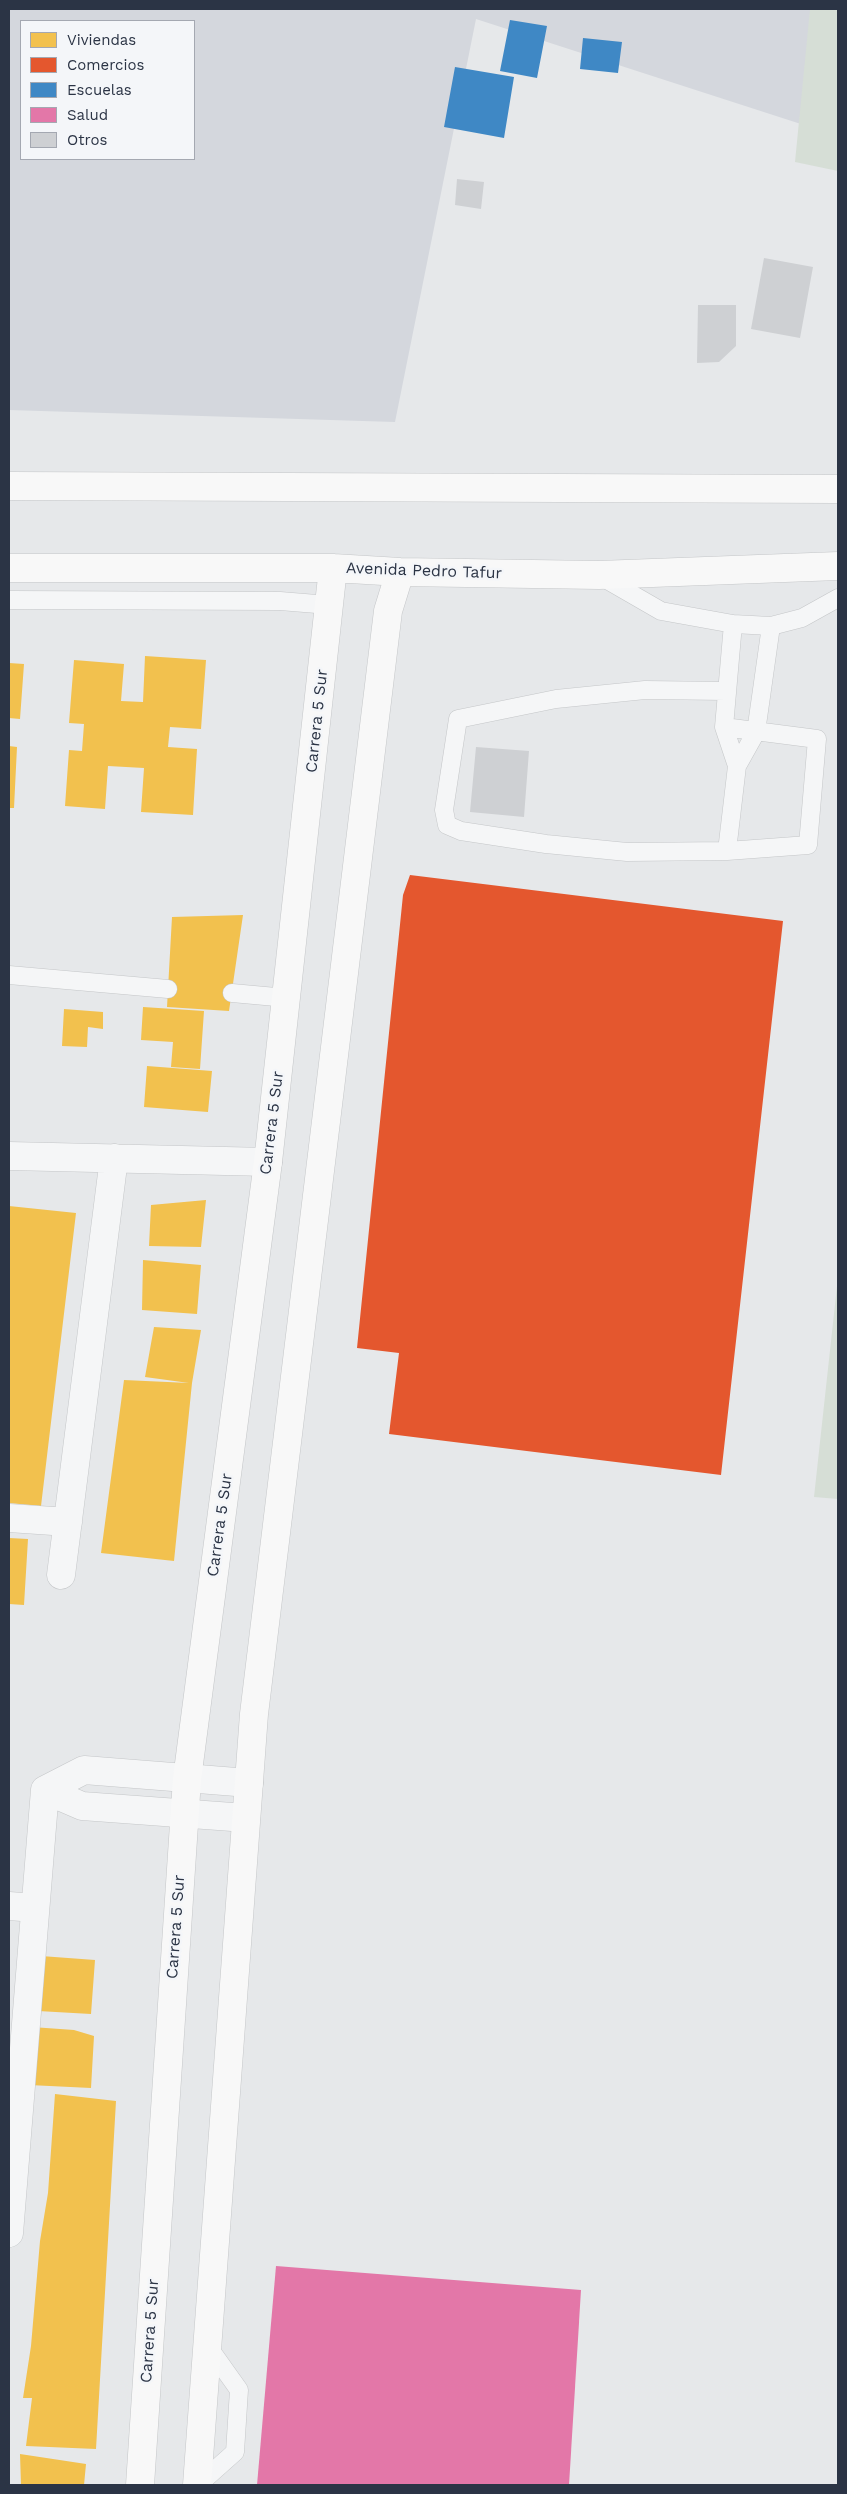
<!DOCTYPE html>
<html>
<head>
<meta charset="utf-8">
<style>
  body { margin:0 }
  #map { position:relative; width:847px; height:2494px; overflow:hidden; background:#e6e8ea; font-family:"Work Sans",sans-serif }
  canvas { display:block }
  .frame { position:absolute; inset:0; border:10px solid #2b3445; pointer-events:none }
  .legend { position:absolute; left:20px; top:20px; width:175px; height:140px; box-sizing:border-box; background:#f4f6f9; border:1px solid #a4a8b1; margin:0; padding:6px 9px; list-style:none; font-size:15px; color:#2b3445 }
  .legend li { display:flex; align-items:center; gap:10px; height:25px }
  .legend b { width:25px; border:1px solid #a4a8b1 }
</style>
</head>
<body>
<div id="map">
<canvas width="847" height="2494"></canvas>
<div class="frame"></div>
<ul class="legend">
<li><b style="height:14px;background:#f2c14e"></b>Viviendas</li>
<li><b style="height:14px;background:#e4572e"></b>Comercios</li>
<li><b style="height:14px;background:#3f88c5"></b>Escuelas</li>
<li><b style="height:14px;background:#e377a8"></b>Salud</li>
<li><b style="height:14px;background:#ced0d3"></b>Otros</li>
</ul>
</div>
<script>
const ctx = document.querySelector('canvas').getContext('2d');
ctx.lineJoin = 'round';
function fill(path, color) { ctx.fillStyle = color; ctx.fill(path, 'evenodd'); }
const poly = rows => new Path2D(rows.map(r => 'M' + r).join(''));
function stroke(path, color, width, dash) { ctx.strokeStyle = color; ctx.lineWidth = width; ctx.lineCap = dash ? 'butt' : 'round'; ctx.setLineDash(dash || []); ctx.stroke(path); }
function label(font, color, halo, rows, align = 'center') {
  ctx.font = font + ' "Work Sans",sans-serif'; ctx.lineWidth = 5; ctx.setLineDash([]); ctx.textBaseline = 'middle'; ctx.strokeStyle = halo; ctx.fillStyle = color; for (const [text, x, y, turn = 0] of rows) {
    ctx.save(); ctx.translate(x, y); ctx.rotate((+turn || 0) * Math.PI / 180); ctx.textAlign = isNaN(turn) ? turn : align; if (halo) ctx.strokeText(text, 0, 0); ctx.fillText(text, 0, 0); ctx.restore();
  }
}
const built = poly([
  [9,9,838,9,838,136,476,19,395,422,9,410],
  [21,21,194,21,194,159,21,159]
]);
const green = poly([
  [810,9,838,9,838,171,795,162],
  [838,1277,838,1499,814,1497]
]);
const homes = poly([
  [145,656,206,660,201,729,170,727,168,747,197,749,193,815,141,812,144,768,108,766,105,809,65,806,69,750,82,751,84,724,69,723,74,660,124,664,121,701,143,702],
  [9,663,24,664,20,719,9,718],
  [9,746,17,747,14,808,9,808],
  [243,915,229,1011,167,1007,172,917],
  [143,1007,204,1011,200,1069,171,1067,173,1042,141,1040],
  [64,1009,103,1012,103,1029,88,1027,87,1047,62,1046],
  [147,1066,212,1071,208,1112,144,1107],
  [206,1200,201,1247,149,1246,151,1205],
  [9,1206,76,1213,41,1506,9,1503],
  [143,1260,201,1265,197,1314,142,1310],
  [154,1327,201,1330,192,1383,174,1561,101,1553,124,1380,189,1383,145,1377],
  [9,1538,28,1539,24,1605,9,1604],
  [41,1956,95,1960,91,2014,38,2011],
  [32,2027,74,2030,94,2036,91,2088,29,2085],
  [55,2094,116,2101,96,2449,26,2446,32,2398,23,2398,31,2346,40,2241,48,2193],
  [20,2454,86,2464,84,2485,21,2485]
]);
const shops = poly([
  [410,875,783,921,721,1475,389,1434,399,1353,357,1348,403,895]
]);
const schools = poly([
  [510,20,547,26,537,78,500,71],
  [583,38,622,42,618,73,580,69],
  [455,67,514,77,504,138,444,127]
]);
const health = poly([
  [276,2266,581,2290,569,2485,257,2485]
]);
const building = poly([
  [457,179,484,182,481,209,455,205],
  [764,258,813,267,800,338,751,329],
  [698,305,736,305,736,346,719,362,697,363],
  [476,747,529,751,524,817,470,812]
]);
const lane = poly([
  [602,577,661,611,733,624,771,626,802,618,838,598],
  [9,600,280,601,329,605],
  [724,727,817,739,808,845,727,851,627,852,546,844,461,831,447,825,444,810,458,719,556,699,645,690,726,691],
  [737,766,756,732,771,626],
  [727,851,737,766,724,727,733,624],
  [9,975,168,989],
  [232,993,287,998],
  [198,2485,235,2452,239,2390,207,2345]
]);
const street = poly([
  [9,1156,268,1162],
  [9,1518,68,1522],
  [61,1575,114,1158],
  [45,1790,84,1770,249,1783],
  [45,1790,82,1806,246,1818],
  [9,1906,35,1908],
  [9,2233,45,1790]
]);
const secondary = poly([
  [9,486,838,489],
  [9,568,333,568,400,572,599,575,838,566],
  [140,2485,187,1779,268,1162,333,568],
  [197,2485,254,1714,388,611,400,572]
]);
const streetNames = [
  ["Avenida Pedro Tafur",424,571,2],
  ["Carrera 5 Sur",317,721,-84],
  ["Carrera 5 Sur",272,1123,-83],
  ["Carrera 5 Sur",220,1525,-82],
  ["Carrera 5 Sur",176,1927,-86],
  ["Carrera 5 Sur",150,2331,-86]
];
fill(built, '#d4d7dd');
fill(green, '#d6ded6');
fill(homes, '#f2c14e');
fill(shops, '#e4572e');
fill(schools, '#3f88c5');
fill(health, '#e377a8');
fill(building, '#ced0d3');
stroke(lane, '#c4c6c8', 19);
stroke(street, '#c4c6c8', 29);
stroke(secondary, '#c4c6c8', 29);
stroke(lane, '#f5f6f7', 18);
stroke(street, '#f5f6f7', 28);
stroke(secondary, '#f8f8f8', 28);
label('16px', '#2b3445', '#f4f6f9', streetNames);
</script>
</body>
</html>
